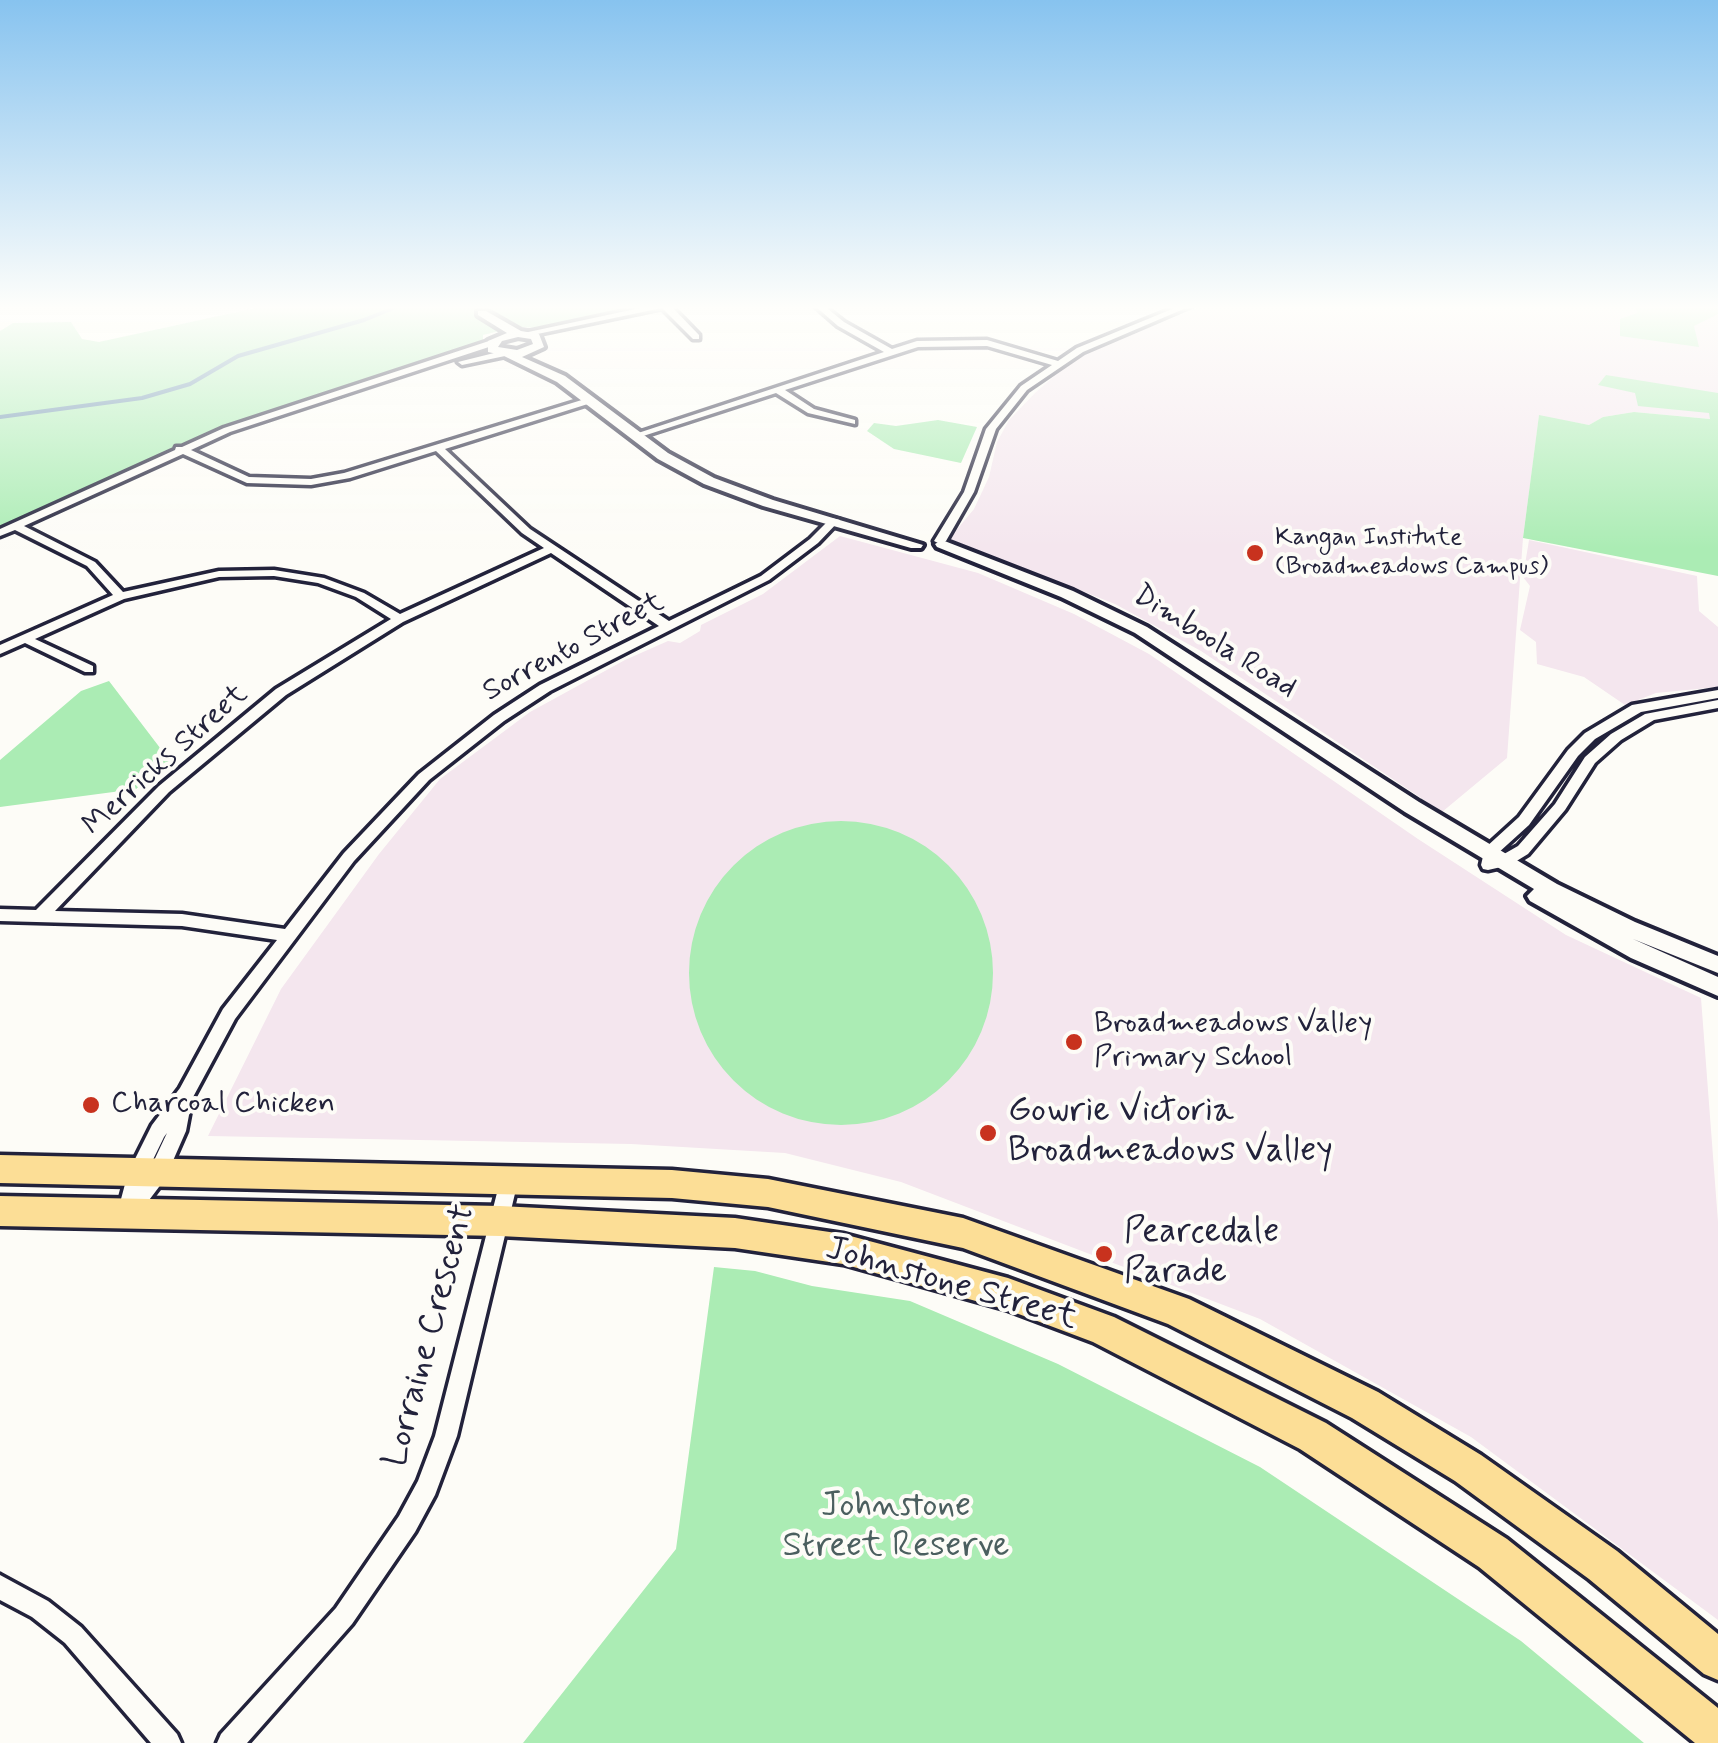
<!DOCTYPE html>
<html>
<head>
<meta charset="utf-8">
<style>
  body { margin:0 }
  canvas { display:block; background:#fdfcf7 }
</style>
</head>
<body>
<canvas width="1718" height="1743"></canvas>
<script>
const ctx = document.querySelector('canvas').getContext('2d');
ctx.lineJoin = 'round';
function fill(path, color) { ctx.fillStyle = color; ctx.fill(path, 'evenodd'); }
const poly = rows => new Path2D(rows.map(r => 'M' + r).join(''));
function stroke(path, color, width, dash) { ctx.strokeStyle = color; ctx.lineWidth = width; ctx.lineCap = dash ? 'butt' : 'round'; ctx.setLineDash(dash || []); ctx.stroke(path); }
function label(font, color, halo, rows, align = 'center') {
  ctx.font = font + ' Mynerve,sans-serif'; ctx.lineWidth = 8; ctx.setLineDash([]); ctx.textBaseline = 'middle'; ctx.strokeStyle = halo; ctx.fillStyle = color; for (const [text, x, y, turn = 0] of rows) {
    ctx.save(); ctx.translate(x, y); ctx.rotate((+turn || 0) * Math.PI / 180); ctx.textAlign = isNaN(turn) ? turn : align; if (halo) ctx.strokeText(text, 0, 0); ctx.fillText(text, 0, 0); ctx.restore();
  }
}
const built = poly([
  [1205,305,1718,305,1718,394,1710,419,1634,412,1603,417,1589,425,1539,416,1523,538,1507,758,1442,812,1201,651,1115,604,949,539,974,509,989,477,997,442,1009,420,1035,393,1067,365,1097,348],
  [840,536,978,573,1074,614,1149,654,1418,839,1566,935,1701,998,1718,1222,1718,1620,1471,1437,1260,1319,901,1182,785,1153,631,1144,208,1136,281,989,379,854,440,779,530,712,625,660,668,641,680,643,700,631,701,625,763,594],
  [1529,540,1697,576,1699,611,1718,627,1718,687,1656,693,1625,705,1584,677,1537,664,1536,642,1520,630,1530,586,1523,577]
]);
const green = poly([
  [269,305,653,305,544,328,515,327,483,335,483,341,427,363,213,431,0,528,0,331,13,323,71,322,82,339,99,342],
  [1635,305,1718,305,1718,314,1694,326,1699,347,1620,336,1620,319,1637,313],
  [1606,375,1718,393,1718,576,1523,538,1539,415,1589,425,1603,417,1634,412,1710,419,1709,413,1638,406,1635,393,1598,385],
  [938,420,977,427,961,463,894,449,867,431,874,423,896,426],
  [109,681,170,761,136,789,0,807,0,760,81,691],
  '689 973a152 152 0 1 1 304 0a152 152 0 1 1-304 0Z',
  [714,1267,755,1271,812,1286,910,1301,1058,1364,1260,1467,1521,1641,1644,1743,523,1743,676,1549]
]);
const stream = poly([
  [0,417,142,398,190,384,238,356,364,320,401,305]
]);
const minor = poly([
  [654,305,670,305,699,335,699,339,693,339,662,308,523,337,519,334,654,305],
  [814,305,823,305,844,322,892,349,917,341,987,340,1058,361,1077,348,1182,305,1193,305,1083,352,1027,390,996,429,974,492,946,541,940,544,934,541,964,492,986,429,1021,386,1052,365,987,346,918,347,785,390,814,409,855,420,855,424,808,413,776,393,637,438,629,436,884,352,838,326,814,305],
  [492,340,495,341,495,345,230,432,191,450,249,477,311,479,344,473,585,399,591,399,591,403,445,449,530,529,669,621,761,576,810,539,831,518,840,520,818,543,769,580,550,691,504,721,429,780,354,861,235,1019,192,1099,186,1131,165,1179,134,1220,127,1223,120,1220,117,1214,128,1173,152,1125,180,1088,223,1009,277,940,182,926,0,921,0,909,36,910,159,786,276,689,391,619,356,597,318,583,274,576,219,577,124,599,35,639,93,666,93,672,85,672,25,643,0,654,0,645,113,595,87,566,15,530,0,536,0,529,175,450,176,447,182,447,224,428,492,340],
  [436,451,522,533,544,548,400,614,364,593,324,578,274,570,219,571,123,592,95,562,24,526,183,454,247,483,311,485,350,478,436,451],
  [551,553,659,626,540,685,494,715,419,774,344,853,285,929,182,914,55,911,169,792,286,695,403,622,551,553],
  [167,1133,151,1167,146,1174,164,1137,167,1133],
  [502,351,506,354,505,356,462,365,458,362,502,351],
  [1718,690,1718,698,1641,712,1595,739,1578,756,1529,825,1497,854,1497,858,1518,846,1555,804,1585,757,1611,734,1645,714,1718,700,1718,708,1654,720,1621,740,1595,763,1565,810,1528,854,1510,865,1488,870,1483,869,1481,865,1485,848,1519,817,1568,750,1585,733,1632,705,1718,690],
  [509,1173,516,1175,518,1181,457,1436,435,1495,415,1532,352,1624,247,1743,217,1743,221,1734,336,1608,399,1516,418,1481,435,1436,500,1181,502,1175,509,1173],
  [0,1575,48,1601,81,1627,177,1734,181,1743,151,1743,65,1643,32,1617,0,1600,0,1575]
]);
const tertiary = poly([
  [478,311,486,311,521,331,539,334,544,347,522,357,565,376,668,453,714,478,773,500,923,545,921,548,911,548,763,506,704,484,658,459,557,382,502,355,488,352,488,341,507,333,478,315,478,311],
  [518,337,531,339,533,344,517,350,498,347,502,341,518,337],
  [942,540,1073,591,1147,627,1419,802,1557,884,1635,922,1718,956,1718,973,1633,939,1718,977,1718,996,1631,958,1530,901,1527,896,1534,889,1405,812,1135,633,1061,597,937,547,935,544,942,540]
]);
const primary = poly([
  [0,1155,672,1170,768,1179,963,1218,1189,1299,1378,1392,1481,1455,1617,1551,1718,1634,1718,1680,1704,1674,1589,1579,1455,1481,1352,1418,1168,1324,963,1248,768,1207,672,1198,0,1183,0,1155],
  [0,1196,500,1206,735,1218,843,1234,1008,1278,1114,1317,1326,1423,1507,1539,1718,1708,1718,1743,1695,1743,1479,1567,1300,1449,1093,1342,1008,1310,843,1264,735,1248,500,1236,0,1226,0,1196]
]);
const markers = [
  [1255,553,10,"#c8321e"],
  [1074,1042,10,"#c8321e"],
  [91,1105,10,"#c8321e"],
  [988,1133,10,"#c8321e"],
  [1104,1254,10,"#c8321e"]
];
const farPoinames = [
  ["Kangan Institute",1275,539],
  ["(Broadmeadows Campus)",1275,568]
];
const streetNames = [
  ["Dimboola Road",1214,643,32],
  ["Sorrento Street",574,648,-28],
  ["Merricks Street",166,761,-42]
];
const poiNames = [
  ["Broadmeadows Valley",1094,1025],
  ["Primary School",1094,1059],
  ["Charcoal Chicken",111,1105]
];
const nearPoinames = [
  ["Gowrie Victoria",1008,1113],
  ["Broadmeadows Valley",1008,1153],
  ["Pearcedale",1124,1234],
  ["Parade",1124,1274]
];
const nearStreetnames = [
  ["Johnstone Street",951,1285,16],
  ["Lorraine Crescent",431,1336,-75]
];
const nearParknames = [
  ["Johnstone",896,1508],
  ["Street Reserve",896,1548]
];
fill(built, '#f4e6ee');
fill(green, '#abecb4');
stroke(stream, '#6890ad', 4);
stroke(minor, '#22223b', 7);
stroke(tertiary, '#22223b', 8);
stroke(primary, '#22223b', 7);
fill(minor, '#fdfcf7');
fill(tertiary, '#fdfcf7');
fill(primary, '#fcde96');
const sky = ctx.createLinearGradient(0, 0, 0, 549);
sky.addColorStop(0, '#87c3ef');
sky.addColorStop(0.56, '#fefefb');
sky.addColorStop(1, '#fefefb00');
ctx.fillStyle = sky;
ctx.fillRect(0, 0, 1718, 549);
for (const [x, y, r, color] of markers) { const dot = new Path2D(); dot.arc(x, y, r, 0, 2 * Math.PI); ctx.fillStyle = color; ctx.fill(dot); stroke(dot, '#fdfcf7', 4); }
label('25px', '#22223b', '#fdfcf7', farPoinames, 'left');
label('30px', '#22223b', '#fdfcf7', streetNames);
label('30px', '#22223b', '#fdfcf7', poiNames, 'left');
label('35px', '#22223b', '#fdfcf7', nearPoinames, 'left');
label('35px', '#22223b', '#fdfcf7', nearStreetnames);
label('35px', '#4b5f5f', '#fdfcf7', nearParknames);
</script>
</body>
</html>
